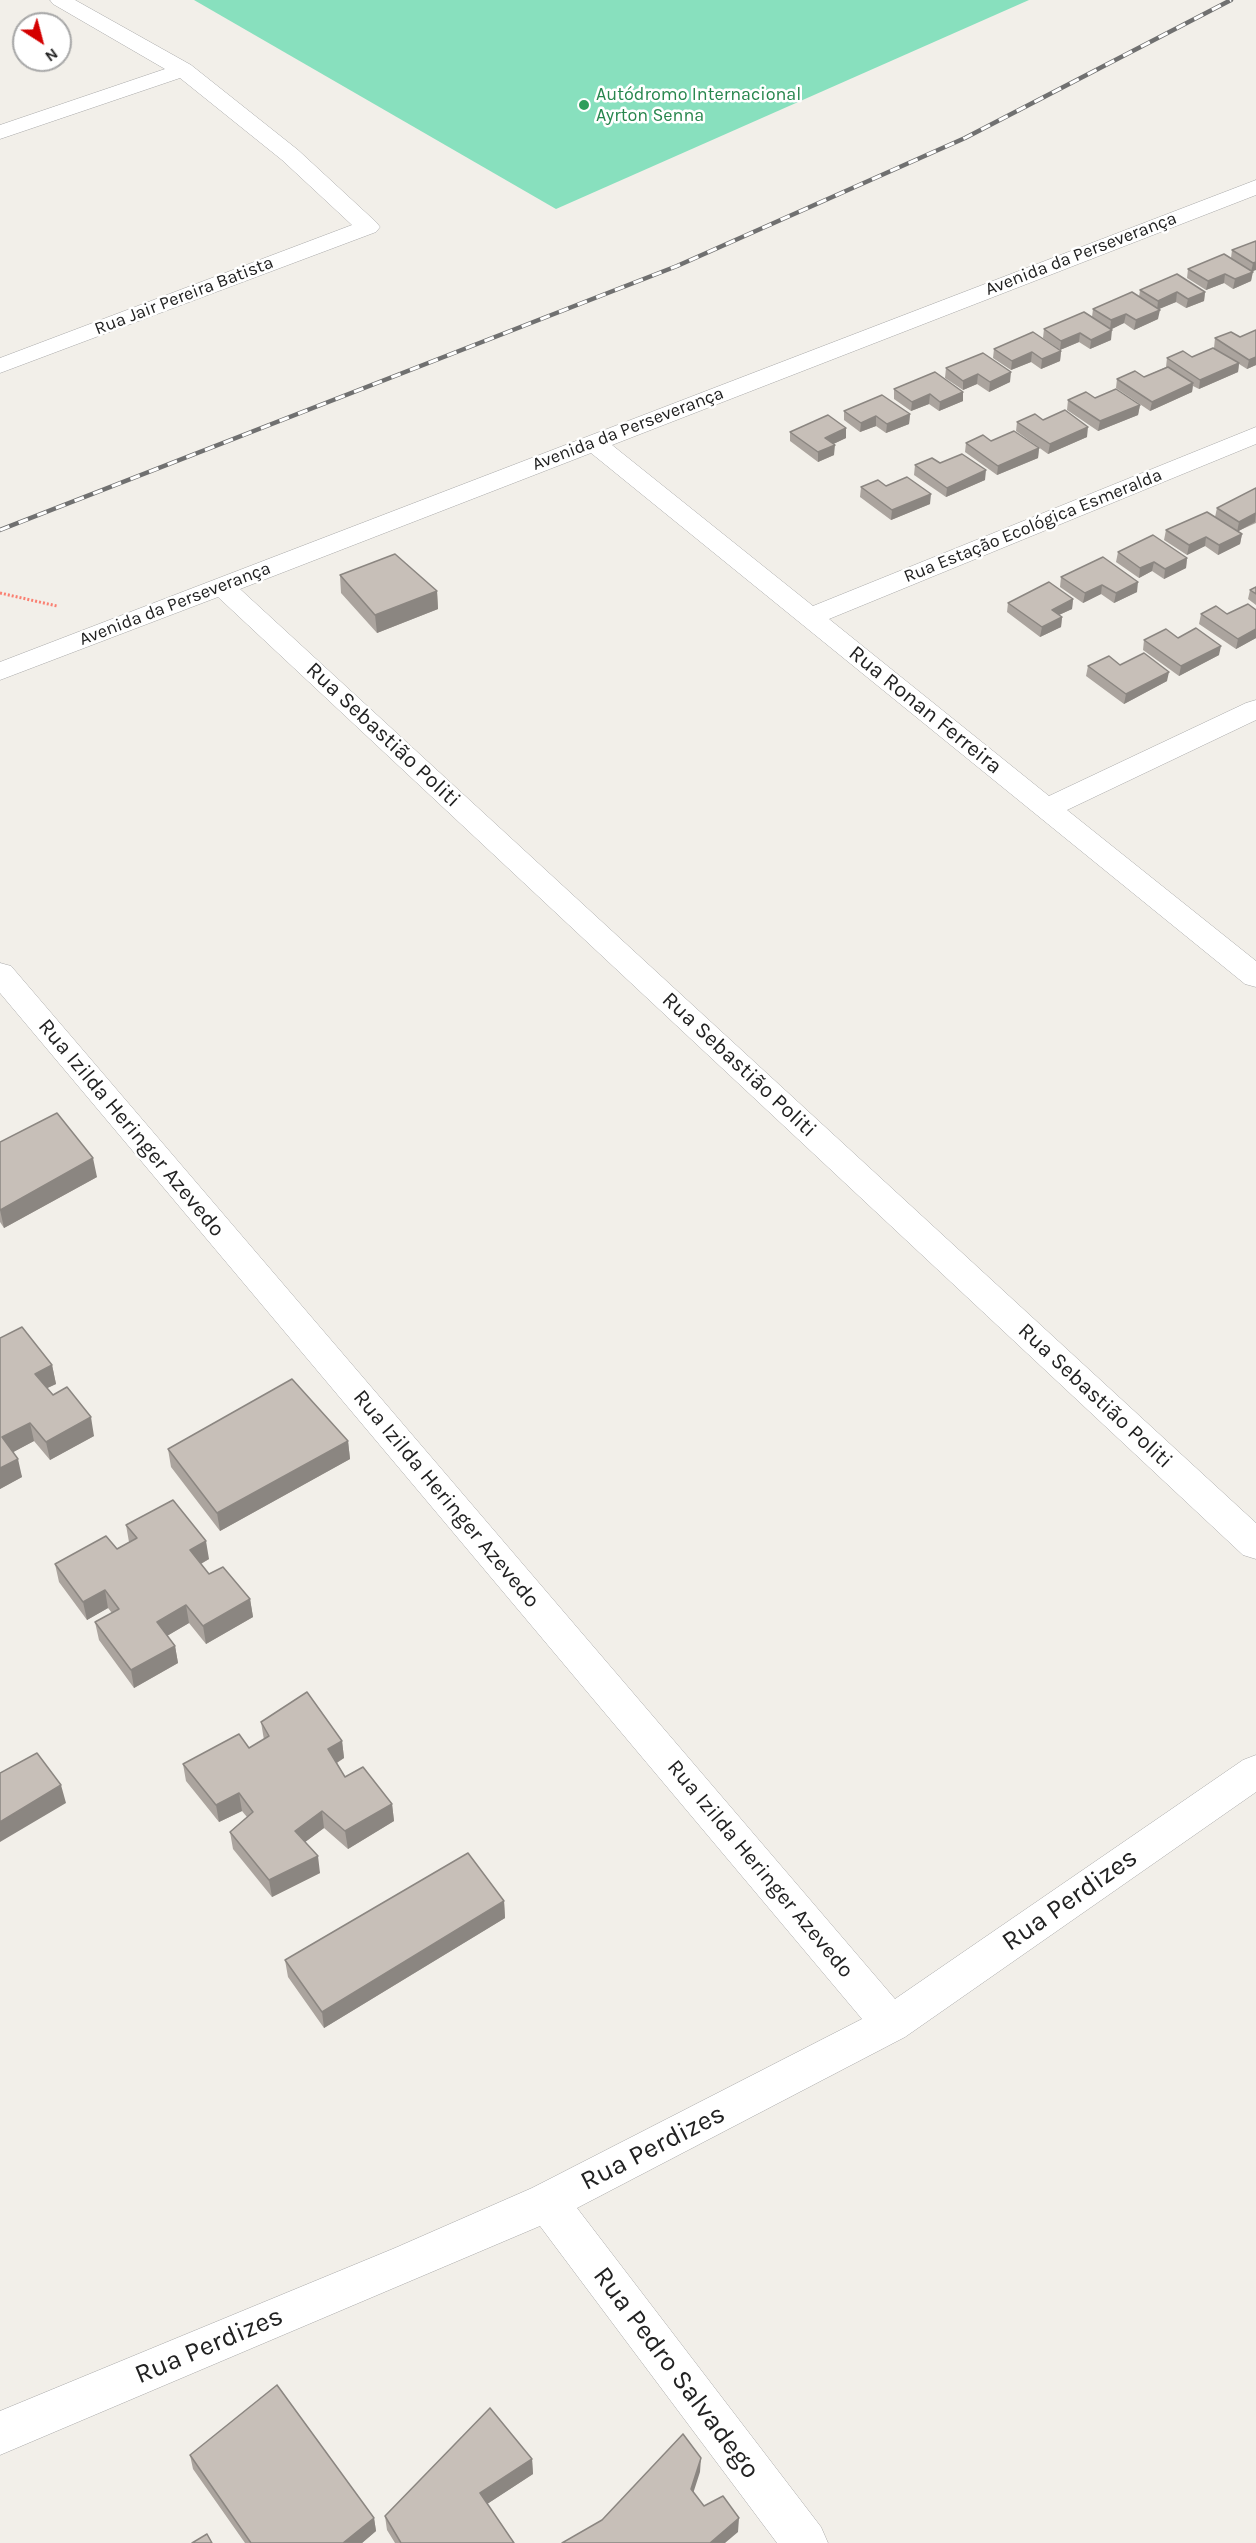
<!DOCTYPE html>
<html>
<head>
<meta charset="utf-8">
<style>
	body { margin:0 }
	#map { position:relative; width:1256px; height:2543px; overflow:hidden; background:#f2efe9; font-family:Karla,sans-serif }
	canvas { display:block }
	.north { position:absolute; left:12px; top:12px; width:60px; height:60px; box-sizing:border-box; background:#fff; border:2px solid #a7a7a7; border-radius:50%; rotate:144deg; font-size:16px; font-weight:700; line-height:24px; text-align:center; color:#222 }
	.north::after { content:''; display:block; margin:auto; width:21px; height:27px; background:#d40000; clip-path:polygon(50% 0,100% 100%,50% 72%,0 100%) }
</style>
</head>
<body>
<div id="map">
<canvas width="1256" height="2543"></canvas>
<div class="north">N</div>
</div>
<script>
const context = document.querySelector('canvas').getContext('2d');
context.lineJoin = 'round';
function fillPath(path, color) {
  context.fillStyle = color;
  context.fill(path, 'evenodd');
}
function toPath(rows) {
  const path = new Path2D();
  for (const r of rows) {
    path.moveTo(r[0], r[1]);
    for (let i = 2; i < r.length; i += 2) path.lineTo(r[i], r[i + 1]);
  }
  return path;
}
function strokePath(path, color, width, dash) {
  context.strokeStyle = color;
  context.lineWidth = width;
  context.lineCap = dash ? 'butt' : 'round';
  context.setLineDash(dash || []);
  context.stroke(path);
}
function drawText(font, color, halo, rows, align = 'center') {
  context.font = font + ' Karla,sans-serif';
  context.lineWidth = 5;
  context.setLineDash([]);
  context.textBaseline = 'middle';
  context.strokeStyle = halo;
  context.fillStyle = color;
  for (const [text, x, y, turn = 0] of rows) {
    context.save();
    context.translate(x, y);
    context.rotate((+turn || 0) * Math.PI / 180);
    context.textAlign = isNaN(turn) ? turn : align;
    if (halo) context.strokeText(text, 0, 0);
    context.fillText(text, 0, 0);
    context.restore();
  }
}
const pitch = toPath([
	[194,0,1029,0,556,209]
]);
const path = toPath([
	[0,593,57,606]
]);
const minor = toPath([
	[50,0,75,0,191,65,298,150,376,222,380,227,376,232,0,373,0,358,352,225,282,160,180,78,0,139,0,125,165,69,53,4,50,0],
	[1256,180,1256,195,612,445,813,606,1256,427,1256,444,829,619,1049,796,1246,703,1256,700,1256,720,1067,810,1256,961,1256,987,1245,984,591,453,240,589,1256,1523,1256,1559,1243,1555,218,597,0,680,0,662,1256,180],
	[0,963,11,966,895,1999,1243,1760,1256,1755,1256,1792,905,2037,577,2208,821,2527,828,2543,777,2543,540,2226,0,2455,0,2411,395,2248,532,2188,862,2019,0,993,0,963]
]);
const rail = toPath([
	[0,530,677,266,965,138,1231,0]
]);
const wall = toPath([
	[1256,241,1251,281,1233,289,1224,283,1206,290,1187,278,1188,269,1231,258,1232,250],
	[1140,290,1205,292,1204,301,1186,308,1176,302,1158,309,1158,319,1134,330,1124,323,1111,329,1111,340,1090,349,1079,342,1060,350,1043,338,1044,329,1092,317,1093,309,1139,297],
	[1256,330,1256,365,1247,369,1239,364,1238,372,1199,389,1193,386,1192,392,1150,411,1116,388,1117,379,1144,377,1166,367,1167,358,1192,357,1214,348,1215,338,1240,337],
	[994,349,1061,351,1060,361,1041,369,1031,362,1011,370,993,358],
	[983,353,1010,382,989,392,977,384,963,390,945,378,946,368],
	[935,372,963,401,939,411,929,404,911,411,894,399,894,389],
	[1068,400,1140,405,1138,415,1098,431,1067,410],
	[844,411,910,414,909,424,886,433,876,426,860,432,844,420],
	[1043,420,1087,437,1048,454,1016,431,1017,422],
	[846,428,846,438,833,444,834,455,818,462,790,441,790,432],
	[991,441,1039,448,1038,458,997,475,965,452,966,443],
	[940,463,985,480,946,497,914,475,915,465],
	[886,486,930,504,891,520,860,497,861,487],
	[1256,488,1256,523,1238,531,1242,534,1240,544,1218,555,1205,546,1187,555,1164,540,1166,530,1215,517,1217,508],
	[1118,552,1187,558,1186,568,1164,579,1152,571,1139,578,1116,562],
	[1103,557,1137,592,1114,603,1101,594,1083,603,1060,587,1061,577],
	[340,575,437,591,438,609,377,633,341,593],
	[1256,587,1256,605,1248,599,1250,590],
	[1073,599,1072,609,1059,615,1062,617,1061,627,1040,637,1007,612,1008,603],
	[1256,610,1256,638,1236,649,1199,624,1201,614,1227,614],
	[1178,638,1219,655,1179,676,1143,650,1144,640],
	[1120,665,1167,681,1124,704,1086,676,1088,666],
	[0,1142,97,1177,4,1228,0,1222],
	[0,1338,52,1365,56,1384,47,1388,94,1436,50,1460,34,1441,13,1452,22,1477,0,1489],
	[348,1441,350,1459,220,1531,171,1467,168,1449],
	[126,1525,209,1559,201,1564,209,1574,250,1599,253,1617,206,1644,189,1623,167,1636,175,1646,178,1663,134,1688,99,1640,95,1622,112,1613,108,1608,87,1620,59,1582,55,1564,117,1549,129,1542],
	[261,1722,342,1741,344,1758,337,1763,345,1777,392,1804,394,1821,348,1849,324,1828,305,1842,320,1873,272,1897,233,1849,230,1832,247,1817,242,1811,219,1822,186,1781,183,1764,249,1748,264,1740],
	[504,1901,505,1918,324,2028,288,1977,285,1960],
	[190,2455,374,2518,376,2531,362,2543,245,2543,193,2469],
	[532,2459,533,2474,487,2504,514,2543,395,2543,387,2530,385,2516]
]);
const shadedWall = toPath([
	[1256,262,1256,270,1251,272,1253,263],
	[1253,272,1251,281,1233,289,1235,279],
	[1225,274,1224,283,1206,290,1208,281],
	[1177,292,1176,302,1157,310,1158,301],
	[1205,292,1204,301,1186,308,1188,299],
	[1160,310,1158,319,1134,330,1136,320],
	[1126,314,1124,323,1110,330,1111,320],
	[1112,330,1111,340,1090,349,1091,340],
	[1080,333,1079,342,1060,350,1061,341],
	[1061,351,1060,361,1041,369,1042,359],
	[1032,352,1031,362,1011,370,1012,361],
	[1256,357,1256,365,1247,369,1249,360],
	[1239,363,1238,372,1199,389,1200,380],
	[1011,372,1010,382,989,392,990,382],
	[978,374,977,384,963,390,963,381],
	[1193,383,1192,392,1150,411,1152,402],
	[963,392,963,401,939,411,940,402],
	[930,394,929,404,911,411,912,402],
	[1140,405,1138,415,1098,431,1100,421],
	[910,414,909,424,886,433,887,424],
	[876,416,876,426,860,432,861,423],
	[1088,427,1087,437,1048,454,1050,444],
	[846,428,846,438,825,448,825,438],
	[835,445,834,455,818,462,818,452],
	[1039,448,1038,458,997,475,998,466],
	[986,470,985,480,946,497,947,488],
	[931,494,930,504,891,520,892,510],
	[1256,513,1255,522,1237,532,1239,522],
	[1242,534,1240,544,1218,555,1219,545],
	[1206,537,1205,546,1187,555,1189,545],
	[1187,558,1186,568,1164,579,1165,569],
	[1154,562,1152,571,1139,578,1140,568],
	[1138,582,1137,592,1114,603,1116,593],
	[1102,585,1101,594,1083,603,1085,593],
	[437,591,438,609,377,633,375,615],
	[1073,599,1072,609,1050,619,1052,610],
	[1062,617,1061,627,1040,637,1042,627],
	[1256,629,1256,638,1236,649,1238,639],
	[1221,646,1219,655,1179,676,1181,666],
	[1169,672,1167,681,1124,704,1126,694],
	[93,1158,97,1177,4,1228,0,1210],
	[52,1365,56,1384,39,1392,35,1374],
	[91,1417,94,1436,50,1460,46,1442],
	[30,1423,34,1441,6,1456,2,1437],
	[348,1441,350,1459,220,1531,217,1513],
	[18,1459,22,1477,0,1489,0,1468],
	[206,1541,209,1559,193,1568,190,1550],
	[105,1590,108,1608,87,1620,83,1602],
	[250,1599,253,1617,206,1644,203,1626],
	[186,1605,189,1623,160,1640,157,1622],
	[175,1646,178,1663,134,1688,131,1670],
	[342,1741,344,1758,331,1766,328,1749],
	[61,1785,66,1803,0,1842,0,1822],
	[239,1793,242,1811,219,1822,216,1805],
	[392,1804,394,1821,348,1849,345,1831],
	[322,1811,324,1828,297,1848,295,1831],
	[318,1856,320,1873,272,1897,269,1880],
	[504,1901,505,1918,324,2028,322,2012],
	[701,2458,700,2472,690,2503,691,2489],
	[532,2459,533,2474,481,2508,480,2493],
	[374,2518,376,2531,362,2543,343,2543],
	[739,2518,738,2532,725,2543,710,2543]
]);
const building = toPath([
	[1256,241,1256,262,1253,263,1232,250,1256,241],
	[1224,254,1253,272,1235,279,1225,274,1208,281,1188,269,1224,254],
	[1177,274,1205,292,1188,299,1177,292,1158,301,1140,290,1177,274],
	[1132,292,1160,310,1136,320,1126,314,1111,320,1093,309,1132,292],
	[1084,312,1112,330,1091,340,1080,333,1061,341,1044,329,1084,312],
	[1256,330,1256,357,1249,360,1215,338,1231,332,1240,337,1256,330],
	[1033,332,1061,351,1042,359,1032,352,1012,361,994,349,1033,332],
	[1213,348,1239,363,1200,380,1167,358,1183,351,1192,357,1213,348],
	[983,353,1011,372,990,382,978,374,963,381,946,368,983,353],
	[1168,367,1193,383,1152,402,1117,379,1135,371,1144,377,1168,367],
	[935,372,963,392,940,402,930,394,912,402,894,389,935,372],
	[1116,389,1140,405,1100,421,1068,400,1086,392,1095,398,1116,389],
	[882,395,910,414,887,424,876,416,861,423,844,411,882,395],
	[1065,410,1088,427,1050,444,1017,422,1035,414,1043,420,1065,410],
	[828,415,846,428,825,438,835,445,818,452,790,432,828,415],
	[1014,431,1039,448,998,466,966,443,983,435,991,441,1014,431],
	[962,454,986,470,947,488,915,465,932,458,940,463,962,454],
	[907,477,931,494,892,510,861,487,878,480,886,486,907,477],
	[1256,488,1256,513,1239,522,1217,508,1256,488],
	[1207,512,1242,534,1219,545,1206,537,1189,545,1166,530,1207,512],
	[1153,535,1187,558,1165,569,1154,562,1140,568,1118,552,1153,535],
	[395,554,437,591,375,615,340,575,395,554],
	[1103,557,1138,582,1116,593,1102,585,1085,593,1061,577,1103,557],
	[1049,582,1073,599,1052,610,1062,617,1042,627,1008,603,1049,582],
	[1256,587,1256,594,1250,590,1256,587],
	[1248,604,1256,610,1256,629,1238,639,1201,614,1216,606,1227,614,1248,604],
	[1196,628,1221,646,1181,666,1144,640,1166,629,1178,638,1196,628],
	[1144,653,1169,672,1126,694,1088,666,1109,656,1120,665,1144,653],
	[57,1113,93,1158,0,1210,0,1142,57,1113],
	[22,1327,52,1365,35,1374,53,1395,67,1387,91,1417,46,1442,30,1423,2,1437,18,1459,0,1468,0,1338,22,1327],
	[292,1379,348,1441,217,1513,168,1449,292,1379],
	[173,1500,206,1541,190,1550,209,1574,223,1567,250,1599,203,1626,186,1605,157,1622,175,1646,131,1670,95,1622,119,1609,105,1590,83,1602,55,1564,106,1536,117,1549,137,1538,126,1525,173,1500],
	[307,1692,342,1741,328,1749,345,1777,363,1767,392,1804,345,1831,322,1811,295,1831,318,1856,269,1880,230,1832,253,1812,239,1793,216,1805,183,1764,239,1734,249,1748,269,1736,261,1722,307,1692],
	[37,1753,61,1785,0,1822,0,1773,37,1753],
	[468,1853,504,1901,322,2012,285,1960,468,1853],
	[277,2385,374,2518,343,2543,251,2543,190,2455,277,2385],
	[490,2408,532,2459,480,2493,514,2543,401,2543,385,2516,490,2408],
	[683,2434,701,2458,691,2489,704,2506,723,2496,739,2518,710,2543,562,2543,602,2520,683,2434],
	[207,2534,212,2543,192,2543,207,2534]
]);
const markers = [
	[584,105,6,"#2e9e5b"]
];
const farLeisurenames = [
	["Autódromo Internacional",596,95],
	["Ayrton Senna",596,116]
];
const farStreetnames = [
	["Avenida da Perseverança",1081,254,-21],
	["Rua Jair Pereira Batista",184,296,-21],
	["Avenida da Perseverança",628,429,-21],
	["Rua Estação Ecológica Esmeralda",1033,526,-22],
	["Avenida da Perseverança",175,604,-21]
];
const streetNames = [
	["Rua Ronan Ferreira",925,710,39],
	["Rua Sebastião Politi",383,735,43],
	["Rua Sebastião Politi",739,1065,43],
	["Rua Izilda Heringer Azevedo",131,1128,50],
	["Rua Sebastião Politi",1095,1396,43],
	["Rua Izilda Heringer Azevedo",446,1499,50],
	["Rua Izilda Heringer Azevedo",760,1869,50]
];
const nearStreetnames = [
	["Rua Perdizes",1070,1900,-35],
	["Rua Perdizes",653,2148,-27],
	["Rua Perdizes",209,2346,-23],
	["Rua Pedro Salvadego",676,2373,53]
];
fillPath(pitch, '#88e0be');
strokePath(minor, '#a9a9a9', 1);
strokePath(path, '#fa8072', 3, [2, 2]);
fillPath(minor, '#fff');
strokePath(rail, '#707070', 4.5);
strokePath(rail, '#fff', 3, [10]);
fillPath(wall, '#aba49e');
fillPath(shadedWall, '#8b8681');
fillPath(building, '#c7bfb8');
strokePath(building, '#8b8681', 1.5);
for (const [x, y, r, color] of markers) {
  const dot = new Path2D();
  dot.arc(x, y, r, 0, 2 * Math.PI);
  context.fillStyle = color;
  context.fill(dot);
  strokePath(dot, '#fff', 2);
}
drawText('18px', '#27864d', '#fff', farLeisurenames, 'left');
drawText('18px', '#222', '#fff', farStreetnames);
drawText('22px', '#222', '#fff', streetNames);
drawText('27px', '#222', '#fff', nearStreetnames);
</script>
</body>
</html>
